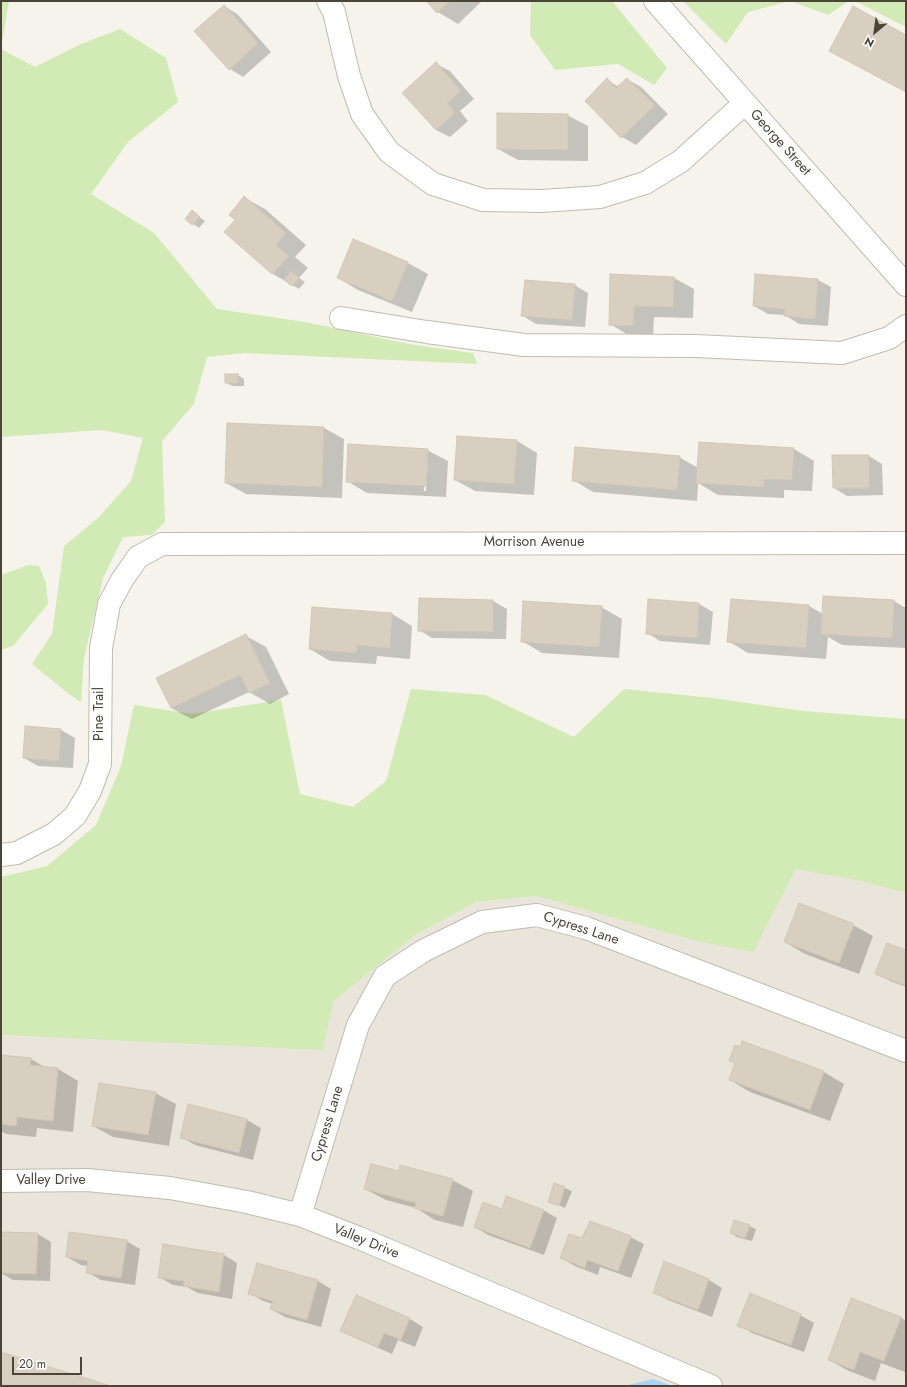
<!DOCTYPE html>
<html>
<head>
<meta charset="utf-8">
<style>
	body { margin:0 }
	#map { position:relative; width:907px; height:1387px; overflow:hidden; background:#f6f3ec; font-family:Jost,sans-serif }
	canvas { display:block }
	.frame { position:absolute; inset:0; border:2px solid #4b4439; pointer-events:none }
	.north { position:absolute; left:855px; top:12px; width:40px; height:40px; -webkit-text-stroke:3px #fff; paint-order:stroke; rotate:209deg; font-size:11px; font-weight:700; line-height:16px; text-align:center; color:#4b4439 }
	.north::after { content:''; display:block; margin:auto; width:14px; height:18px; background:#4b4439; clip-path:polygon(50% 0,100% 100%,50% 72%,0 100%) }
	.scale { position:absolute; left:12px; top:1357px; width:70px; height:18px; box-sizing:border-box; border:2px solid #4b4439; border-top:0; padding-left:5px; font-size:12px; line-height:14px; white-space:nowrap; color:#4b4439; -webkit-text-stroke:3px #fff; paint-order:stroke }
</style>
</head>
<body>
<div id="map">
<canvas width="907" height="1387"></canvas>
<div class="frame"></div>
<div class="north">N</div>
<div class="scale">20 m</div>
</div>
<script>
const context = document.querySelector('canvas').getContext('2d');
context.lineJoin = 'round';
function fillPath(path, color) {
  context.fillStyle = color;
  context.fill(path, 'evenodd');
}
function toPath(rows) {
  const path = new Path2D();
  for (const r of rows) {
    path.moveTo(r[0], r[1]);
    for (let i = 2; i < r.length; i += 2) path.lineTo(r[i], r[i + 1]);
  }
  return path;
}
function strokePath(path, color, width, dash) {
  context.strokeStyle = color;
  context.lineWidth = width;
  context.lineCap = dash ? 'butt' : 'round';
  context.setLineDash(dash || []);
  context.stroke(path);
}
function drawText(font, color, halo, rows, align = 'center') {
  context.font = font + ' Jost,sans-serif';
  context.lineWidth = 4;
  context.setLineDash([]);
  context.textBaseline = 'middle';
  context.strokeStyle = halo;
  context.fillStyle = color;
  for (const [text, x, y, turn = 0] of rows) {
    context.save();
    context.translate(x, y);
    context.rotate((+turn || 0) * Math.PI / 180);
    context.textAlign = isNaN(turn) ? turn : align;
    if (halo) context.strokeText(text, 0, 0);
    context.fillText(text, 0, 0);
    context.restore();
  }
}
const residential = toPath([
	[796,868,860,881,906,893,906,1386,1,1386,1,1035,107,1039,333,1002,414,936,476,902,536,896,696,941]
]);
const green = toPath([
	[1,1,9,1,1,48],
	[531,1,612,1,667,68,654,85,618,64,555,70,530,35],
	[683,1,849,1,828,15,790,1,748,12,726,44],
	[855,1,906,1,906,27],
	[120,29,166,58,178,102,128,142,91,194,154,233,217,309,305,322,414,345,473,353,477,364,244,353,207,357,194,404,162,441,165,522,152,535,123,537,103,578,84,658,81,702,70,695,32,664,52,634,64,546,98,518,131,481,143,438,102,430,1,437,1,49,35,67,81,44],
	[28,565,39,566,46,583,48,604,13,646,1,650,1,575],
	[411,689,485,695,574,737,624,689,713,698,803,711,906,719,906,893,860,881,796,869,753,952,696,941,536,896,476,902,414,936,333,1002,323,1050,1,1035,1,877,47,866,96,825,121,766,134,705,192,714,281,700,300,794,353,807,386,781]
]);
const water = toPath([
	[653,1379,673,1386,624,1386]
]);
const shadow = toPath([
	[427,1,482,1,458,24,438,12],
	[224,6,237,14,271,52,243,77,230,69],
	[436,64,450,71,474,99,460,111,468,121,450,137,436,130],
	[627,79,641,87,668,114,636,145,622,137,586,101,607,80,619,87],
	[567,115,588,126,588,161,518,160,498,149],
	[245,198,265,209,306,245,295,257,308,268,299,278,305,282,299,289,273,274,226,232,237,220],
	[192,212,205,221,199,228,186,219],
	[408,263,428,274,412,312,358,290,338,278],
	[611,275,674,278,694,289,693,318,654,317,653,337,630,336,610,324],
	[818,280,831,287,828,326,799,324,785,315,768,314,754,306],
	[574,285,588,293,585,327,536,324,523,316],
	[238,375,244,379,244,386,233,386,226,383],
	[228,424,324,428,344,439,342,498,246,494,226,483],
	[517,441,537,453,534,495,475,491,455,480],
	[794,449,814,461,812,491,784,490,784,498,718,495,698,483,697,501,593,492,573,480,679,457,698,468],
	[427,450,448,461,446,497,367,493,347,481],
	[426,458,428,458,426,491,424,491],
	[869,456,882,464,883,495,847,496,834,488],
	[824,597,894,601,906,608,906,648,842,645,828,637,826,659,748,653,728,641,731,600,809,606,823,614],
	[420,599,493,601,507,609,506,639,432,638,419,630],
	[649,600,699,604,713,612,710,645,660,641,647,633],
	[601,607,622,619,619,658,542,653,522,641],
	[392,614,412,626,410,659,377,656,376,664,330,661,310,649],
	[246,636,266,647,289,694,270,704,249,692,192,719,171,708],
	[26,727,61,730,75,738,73,768,38,766,24,758],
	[853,925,873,936,859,974,805,954,785,942],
	[906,951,906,987,890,981,876,973],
	[1,1056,31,1059,46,1068,58,1069,78,1081,73,1132,37,1128,36,1137,6,1134,1,1131],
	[730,1060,824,1072,844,1084,830,1121,750,1092,730,1080,736,1064],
	[155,1093,176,1104,169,1146,113,1137,93,1126],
	[189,1106,247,1120,261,1128,253,1160,195,1145,181,1137],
	[399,1172,452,1180,473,1191,463,1227,435,1220,416,1208,386,1200,365,1189],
	[555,1184,572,1191,565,1208,549,1201],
	[503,1210,543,1210,557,1218,544,1255,488,1235,475,1227],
	[749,1226,756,1229,752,1241,737,1237,731,1233],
	[1,1233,38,1234,51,1242,50,1281,13,1280,1,1273],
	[630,1237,644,1244,631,1278,600,1267,598,1275,575,1266,561,1258,582,1240],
	[126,1241,140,1249,135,1285,101,1280,87,1272,88,1266,81,1265,67,1257],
	[224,1255,237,1263,232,1299,198,1293,187,1287,173,1285,159,1277],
	[664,1263,709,1280,722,1288,712,1317,668,1300,654,1292],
	[258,1264,318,1281,331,1289,321,1327,285,1317,271,1309,273,1304,263,1301,250,1293],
	[356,1296,410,1319,423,1327,415,1347,398,1340,392,1354,355,1338,342,1330],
	[800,1315,814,1323,804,1352,752,1333,739,1325],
	[900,1317,906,1321,906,1369,905,1372,881,1363,875,1381,849,1371,829,1360]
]);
const building = toPath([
	[426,1,450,1,437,13,426,1],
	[224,5,258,43,229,70,194,31,224,5],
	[853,6,906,35,906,92,829,51,853,6],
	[436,62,461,91,447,103,455,113,436,130,402,93,436,62],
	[607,78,616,88,627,78,655,105,621,138,585,101,607,78],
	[497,113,568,114,568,150,497,149,497,113],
	[244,196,286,233,276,245,289,256,272,274,224,232,235,220,229,215,244,196],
	[192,210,200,217,192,225,185,219,192,210],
	[353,239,408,262,392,301,337,278,353,239],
	[291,271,299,278,292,286,284,280,291,271],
	[610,274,674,277,673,307,634,306,633,326,609,325,610,274],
	[755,274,818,279,815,319,784,316,785,309,753,306,755,274],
	[525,280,575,284,572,320,521,316,525,280],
	[225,374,238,374,238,383,225,383,225,374],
	[227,423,324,427,322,487,225,483,227,423],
	[457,436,517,440,514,484,454,480,457,436],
	[699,442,794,448,792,480,764,479,764,487,696,483,699,442],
	[348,444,428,449,426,486,346,482,348,444],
	[575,447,680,456,677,490,572,481,575,447],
	[832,455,869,455,869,488,833,488,832,455],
	[823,596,894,600,892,638,821,634,823,596],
	[419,598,493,600,493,632,418,631,419,598],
	[648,599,699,603,697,638,646,634,648,599],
	[731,599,809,605,806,648,727,642,731,599],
	[523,601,602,606,599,647,521,642,523,601],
	[312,607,392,613,390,648,357,645,356,653,309,649,312,607],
	[246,634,270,683,249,693,240,675,171,708,156,678,246,634],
	[25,726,61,729,59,761,23,758,25,726],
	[799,903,854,924,839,963,784,942,799,903],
	[887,943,906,950,906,986,875,974,887,943],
	[742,1041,824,1071,810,1110,729,1080,735,1063,729,1061,735,1045,740,1047,742,1041],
	[1,1055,31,1058,30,1065,58,1068,53,1121,17,1117,16,1126,1,1124,1,1055],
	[99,1083,156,1092,148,1135,92,1126,99,1083],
	[188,1104,247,1119,239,1153,180,1138,188,1104],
	[371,1164,399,1171,400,1165,453,1179,443,1216,414,1208,416,1203,364,1189,371,1164],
	[554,1183,565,1187,559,1206,548,1202,554,1183],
	[506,1196,544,1210,530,1248,474,1227,483,1202,502,1209,506,1196],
	[734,1220,750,1225,745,1238,730,1233,734,1220],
	[590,1221,631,1236,618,1271,587,1260,585,1268,560,1258,569,1234,582,1238,590,1221],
	[1,1232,38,1233,36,1274,1,1273,1,1232],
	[69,1232,127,1240,121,1278,86,1273,88,1261,66,1257,69,1232],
	[163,1244,224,1254,219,1292,183,1286,184,1281,158,1278,163,1244],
	[664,1261,709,1279,698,1310,653,1293,664,1261],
	[257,1263,318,1280,307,1320,270,1309,273,1301,248,1294,257,1263],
	[750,1293,801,1314,791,1345,737,1326,750,1293],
	[356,1295,410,1318,401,1340,384,1333,378,1347,340,1331,356,1295],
	[851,1298,901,1317,884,1361,860,1352,854,1370,828,1360,851,1298],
	[1,1352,111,1386,1,1386,1,1352]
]);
const street = toPath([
	[328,1,334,12,349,76,362,114,389,152,433,184,483,200,542,201,600,197,645,183,681,161,745,103],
	[655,1,906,285],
	[341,318,427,332,524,345,696,346,842,353,889,338,906,326],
	[1,855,17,853,54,834,75,816,90,791,100,764,101,648,109,604,122,580,138,557,162,544,906,543],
	[1,1181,87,1180,170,1188,247,1202,300,1215,359,1238,711,1386],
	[300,1215,358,1025,385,976,423,951,482,922,537,915,586,928,906,1051]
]);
const streetNames = [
	["George Street",780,143,48],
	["Morrison Avenue",534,543],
	["Pine Trail",100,714,-90],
	["Cypress Lane",581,929,18],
	["Cypress Lane",328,1124,-73],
	["Valley Drive",51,1181],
	["Valley Drive",366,1242,22]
];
fillPath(residential, '#eae5da');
fillPath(green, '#d2eab5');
fillPath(water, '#a9d4f2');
fillPath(shadow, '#0003');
fillPath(building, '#d8cfc1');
strokePath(building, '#d3c7b4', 1);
strokePath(street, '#c2bbae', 24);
strokePath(street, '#fff', 22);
drawText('14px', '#4b4439', '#fff', streetNames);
</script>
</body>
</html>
